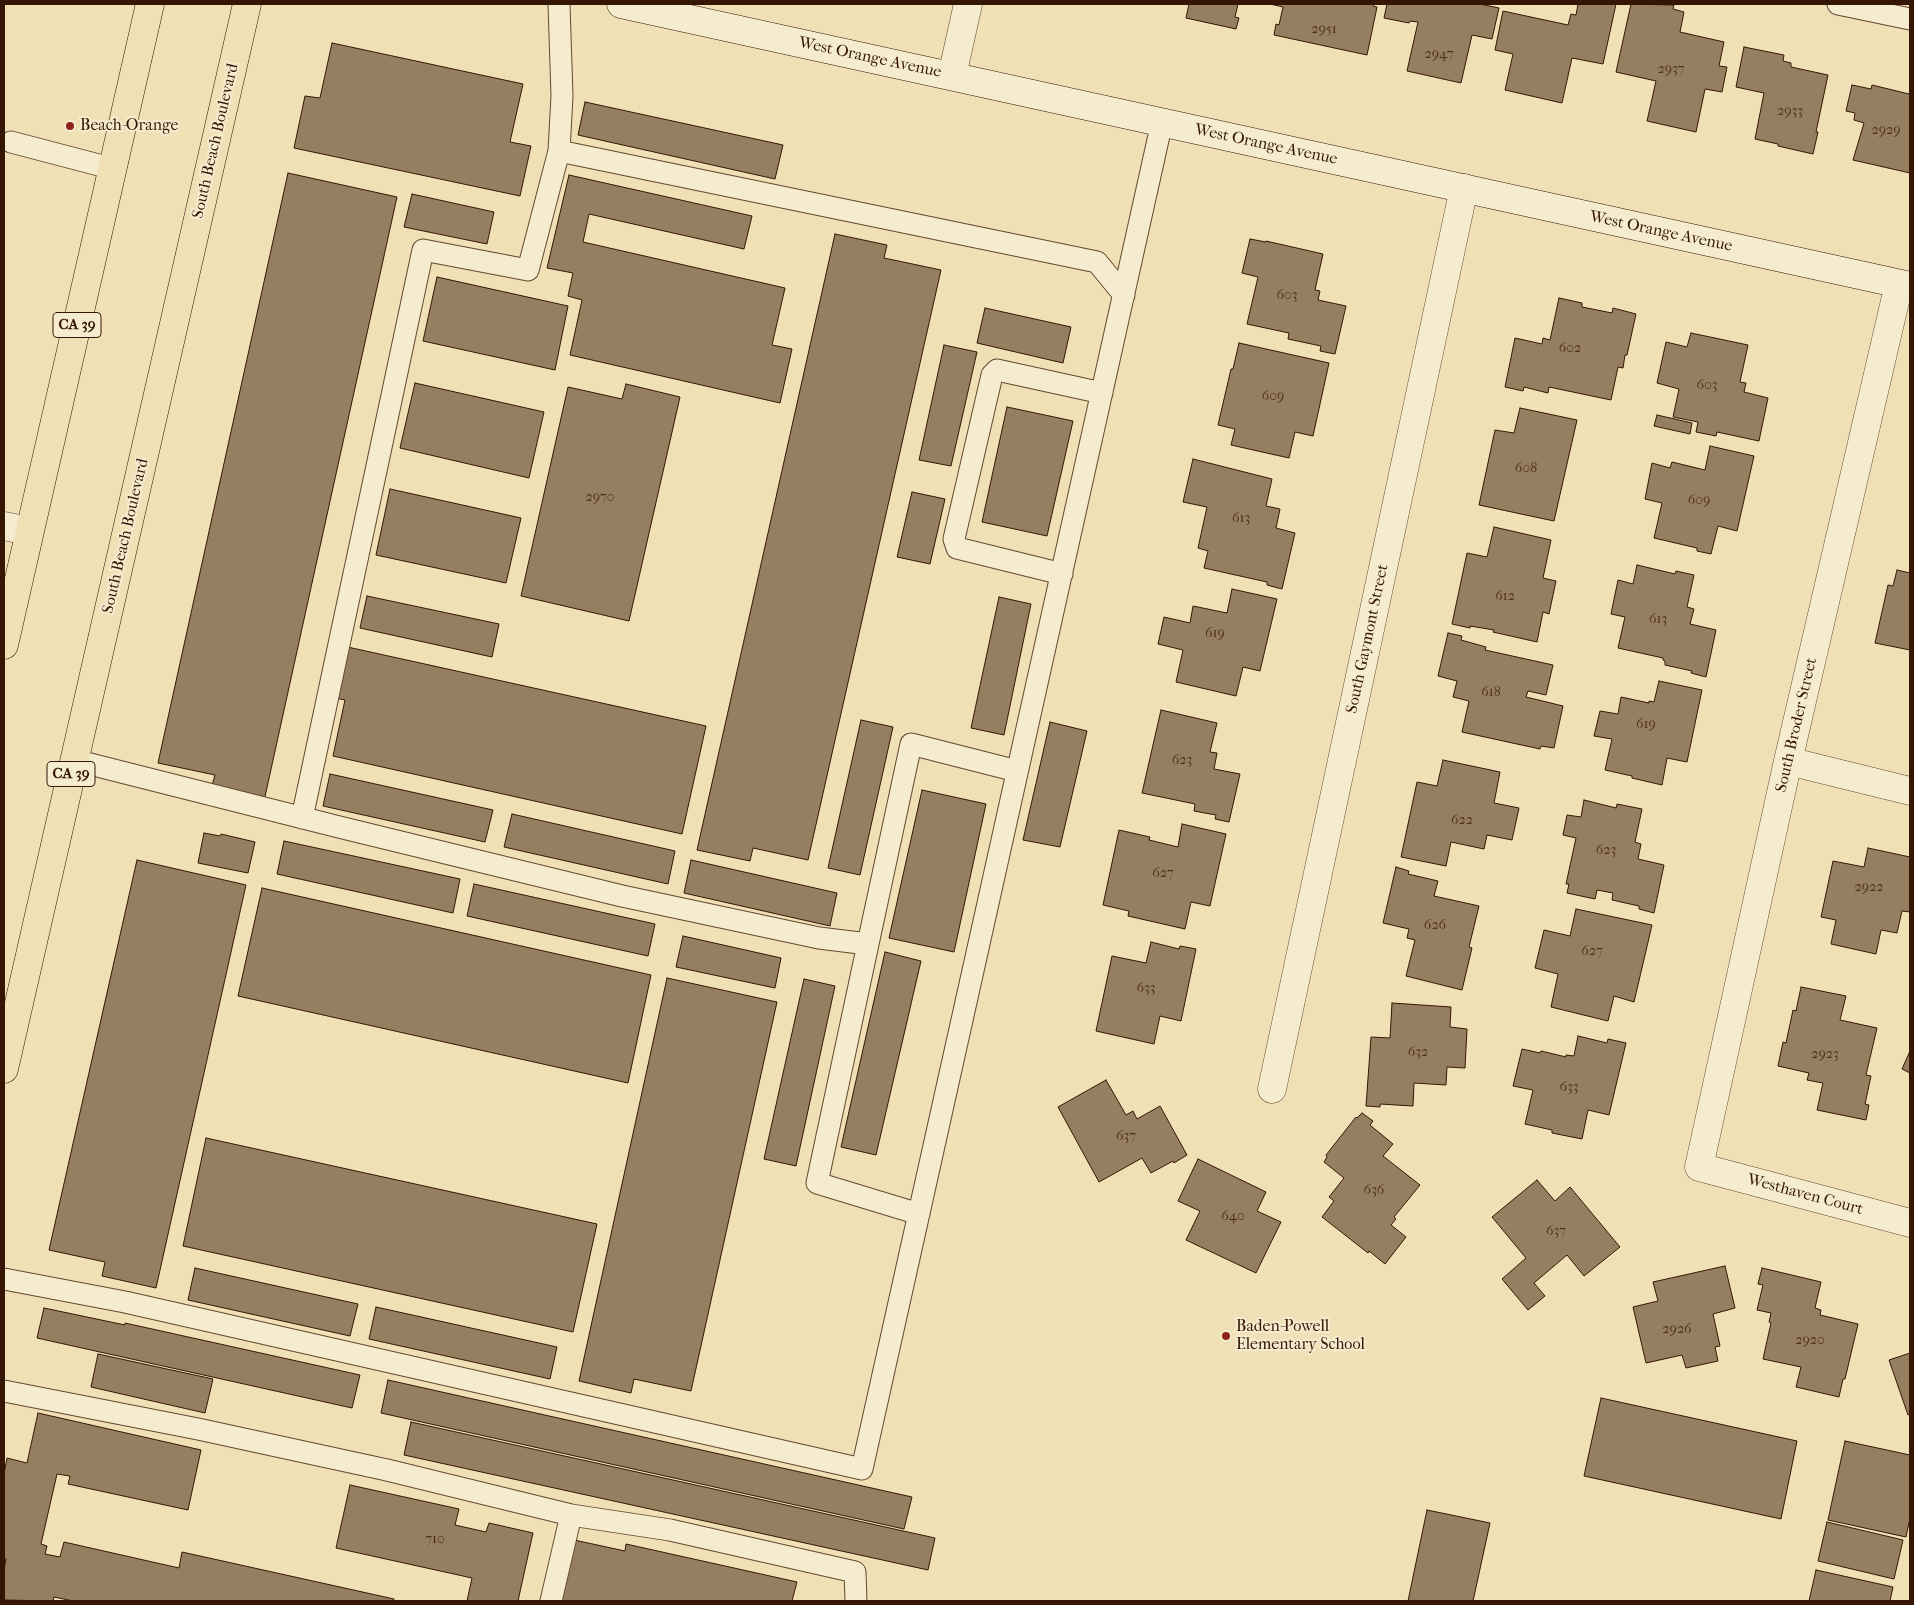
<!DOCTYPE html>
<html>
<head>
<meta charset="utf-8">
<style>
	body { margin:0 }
	#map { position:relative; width:1914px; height:1605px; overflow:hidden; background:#efe0b5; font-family:"IM FELL French Canon",serif }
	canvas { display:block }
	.frame { position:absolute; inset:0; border:5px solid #351604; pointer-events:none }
</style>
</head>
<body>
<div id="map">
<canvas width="1914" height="1605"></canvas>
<div class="frame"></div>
</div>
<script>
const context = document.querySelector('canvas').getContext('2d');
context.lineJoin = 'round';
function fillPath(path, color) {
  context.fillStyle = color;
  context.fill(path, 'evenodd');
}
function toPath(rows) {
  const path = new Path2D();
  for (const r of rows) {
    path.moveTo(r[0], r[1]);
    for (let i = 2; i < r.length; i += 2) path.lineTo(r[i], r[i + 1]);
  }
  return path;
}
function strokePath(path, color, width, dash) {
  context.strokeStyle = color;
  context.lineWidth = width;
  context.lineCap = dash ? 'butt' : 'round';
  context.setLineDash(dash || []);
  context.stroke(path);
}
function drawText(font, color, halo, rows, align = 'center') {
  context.font = font + ' "IM FELL French Canon",serif';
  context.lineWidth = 4;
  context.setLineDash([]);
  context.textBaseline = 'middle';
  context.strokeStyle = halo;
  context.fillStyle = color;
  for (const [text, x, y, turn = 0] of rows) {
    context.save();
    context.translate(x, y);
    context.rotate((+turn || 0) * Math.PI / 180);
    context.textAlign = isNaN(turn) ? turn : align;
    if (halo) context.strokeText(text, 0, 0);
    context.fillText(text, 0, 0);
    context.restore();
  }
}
const building = toPath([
	[1189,4,1238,4,1235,17,1239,18,1236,29,1186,18,1189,4],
	[1270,4,1374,4,1373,6,1377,7,1367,55,1274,35,1276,24,1279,25,1283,7,1270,4],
	[1387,4,1480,4,1499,8,1492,39,1472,35,1461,83,1407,71,1418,22,1410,21,1409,23,1384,18,1387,4],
	[1578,4,1616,4,1603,64,1572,58,1562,103,1505,90,1513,54,1495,50,1503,11,1568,25,1571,14,1576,15,1578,4],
	[1631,4,1674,5,1673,9,1684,12,1680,32,1724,42,1719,66,1727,67,1722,92,1705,89,1696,132,1647,121,1656,81,1616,72,1631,4],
	[332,43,523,84,510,142,531,146,520,196,294,148,305,96,320,98,332,43],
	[1744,47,1784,55,1783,61,1791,63,1791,67,1828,75,1816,132,1818,132,1813,154,1778,146,1778,144,1755,139,1764,93,1736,87,1744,47],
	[1852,85,1871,89,1872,85,1909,94,1910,92,1910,173,1853,160,1864,123,1854,120,1855,113,1846,111,1852,85],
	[585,102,783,145,775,179,578,135,585,102],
	[288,173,397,197,264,801,211,789,215,775,158,763,288,173],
	[569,175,752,216,744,249,589,214,583,242,785,288,772,345,792,349,780,403,570,355,582,300,568,296,573,273,547,268,569,175],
	[412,194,494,212,487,244,404,227,412,194],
	[835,234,887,245,884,258,941,270,808,860,753,848,750,861,697,850,835,234],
	[1250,239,1266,242,1266,241,1323,254,1315,290,1320,291,1318,300,1346,306,1335,354,1320,351,1321,346,1288,339,1289,333,1247,324,1258,277,1242,273,1250,239],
	[437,277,568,306,555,370,423,341,437,277],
	[1559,298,1582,303,1582,307,1612,313,1613,308,1636,314,1627,355,1625,355,1623,368,1618,367,1611,400,1549,387,1548,393,1524,387,1523,391,1505,387,1515,338,1542,344,1543,338,1550,340,1559,298],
	[985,308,1071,327,1063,363,977,343,985,308],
	[1691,333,1748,345,1740,382,1746,383,1744,392,1768,398,1759,441,1717,432,1716,436,1696,432,1698,422,1673,417,1679,389,1657,383,1666,342,1687,347,1691,333],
	[1239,343,1329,363,1313,436,1295,432,1289,458,1231,445,1235,429,1218,425,1231,369,1233,369,1239,343],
	[944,345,977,352,951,466,919,460,944,345],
	[415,383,544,412,529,478,400,448,415,383],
	[626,384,680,397,629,621,521,596,568,387,622,399,626,384],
	[1007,407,1073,421,1047,536,982,522,1007,407],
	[1520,408,1577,420,1554,521,1479,505,1495,430,1514,433,1520,408],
	[1657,415,1692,423,1690,434,1654,426,1657,415],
	[1710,446,1754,456,1737,531,1718,526,1711,554,1697,551,1697,548,1654,538,1662,503,1645,499,1652,463,1670,468,1672,462,1705,470,1710,446],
	[1193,459,1272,479,1266,506,1280,509,1276,528,1295,533,1282,589,1267,585,1267,582,1204,568,1208,551,1198,548,1207,507,1183,502,1193,459],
	[390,489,521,518,506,583,376,555,390,489],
	[912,492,945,499,930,564,897,557,912,492],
	[1494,527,1551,540,1543,578,1556,581,1549,614,1543,612,1537,642,1493,632,1494,630,1470,626,1470,628,1452,624,1467,553,1487,557,1494,527],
	[1637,565,1675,574,1676,571,1694,575,1687,607,1694,609,1690,624,1716,630,1706,677,1691,673,1692,671,1665,665,1665,661,1663,660,1663,658,1618,648,1625,617,1611,614,1618,580,1633,584,1637,565],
	[1897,570,1910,573,1910,650,1875,643,1888,585,1893,586,1897,570],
	[1232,589,1277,599,1260,671,1243,667,1236,696,1176,682,1183,650,1158,644,1164,617,1190,623,1193,606,1227,613,1232,589],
	[367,596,499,624,492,657,360,628,367,596],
	[999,597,1031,604,1004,735,971,728,999,597],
	[1448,633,1462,636,1461,640,1486,647,1485,650,1553,665,1546,695,1528,691,1526,697,1563,706,1554,748,1541,746,1540,749,1462,732,1469,701,1453,697,1457,681,1438,676,1448,633],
	[343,646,706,726,682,834,333,756,345,700,331,697,343,646],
	[1659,681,1702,690,1687,762,1667,758,1662,785,1632,778,1632,776,1605,770,1612,739,1594,736,1600,711,1618,714,1621,697,1649,703,1649,701,1654,702,1659,681],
	[1161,710,1217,723,1210,752,1217,753,1214,769,1240,774,1229,822,1215,819,1216,815,1194,811,1195,804,1142,793,1161,710],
	[861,720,893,727,860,875,828,868,861,720],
	[1050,722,1087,731,1060,847,1023,840,1050,722],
	[1443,760,1500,772,1494,803,1519,808,1512,840,1487,835,1484,849,1451,842,1446,866,1401,857,1417,782,1437,786,1443,760],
	[330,774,493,810,485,842,323,806,330,774],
	[922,790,986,804,954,952,889,938,922,790],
	[1584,800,1616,808,1617,804,1642,809,1635,842,1641,844,1638,859,1664,865,1654,913,1639,909,1639,906,1612,900,1613,893,1597,890,1595,899,1567,893,1569,884,1566,884,1576,838,1563,835,1567,815,1581,817,1584,800],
	[512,814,675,851,668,884,504,847,512,814],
	[1182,824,1226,834,1210,906,1191,902,1185,929,1128,916,1129,911,1103,905,1119,830,1150,837,1149,840,1178,847,1182,824],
	[204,833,220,836,221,834,255,842,248,873,198,863,204,833],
	[284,841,460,879,453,913,277,874,284,841],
	[1868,848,1910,857,1910,912,1902,911,1897,933,1881,930,1876,954,1831,944,1836,920,1821,917,1833,861,1864,867,1868,848],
	[137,860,246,885,156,1288,102,1276,105,1262,49,1250,137,860],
	[691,860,837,893,830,926,684,893,691,860],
	[1396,867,1409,871,1408,874,1438,881,1434,896,1479,906,1469,947,1472,948,1462,990,1406,976,1415,940,1407,938,1409,929,1383,923,1396,867],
	[474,884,655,924,648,956,467,916,474,884],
	[262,888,651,975,628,1083,238,996,262,888],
	[1576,909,1652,925,1634,1002,1614,996,1608,1021,1551,1007,1558,974,1535,968,1544,930,1570,936,1576,909],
	[683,936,781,958,775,988,676,967,683,936],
	[1151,942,1179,949,1180,946,1196,949,1181,1021,1160,1016,1154,1044,1096,1031,1112,956,1146,963,1151,942],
	[885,952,921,961,876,1155,841,1147,885,952],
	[667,978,777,1002,691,1391,634,1379,631,1393,579,1381,667,978],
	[804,979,835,986,796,1166,764,1159,804,979],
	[1801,987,1846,996,1840,1020,1877,1028,1866,1075,1871,1076,1865,1104,1869,1105,1866,1120,1817,1110,1823,1083,1807,1080,1809,1073,1778,1066,1783,1042,1786,1043,1793,1010,1796,1011,1801,987],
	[1392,1003,1451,1007,1450,1027,1467,1029,1465,1068,1447,1067,1446,1085,1414,1083,1413,1106,1380,1104,1380,1107,1366,1106,1371,1037,1390,1038,1392,1003],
	[1578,1036,1607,1043,1608,1039,1626,1043,1609,1115,1588,1110,1582,1139,1552,1133,1552,1130,1525,1124,1533,1090,1513,1086,1522,1049,1540,1053,1541,1051,1566,1057,1566,1055,1574,1056,1578,1036],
	[1910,1051,1910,1073,1902,1069,1910,1051],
	[1106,1080,1126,1115,1133,1111,1137,1119,1160,1106,1187,1155,1174,1163,1173,1161,1151,1173,1142,1158,1099,1182,1058,1107,1106,1080],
	[1362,1113,1373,1121,1370,1125,1393,1144,1383,1156,1420,1185,1394,1217,1396,1219,1391,1225,1406,1237,1385,1264,1369,1251,1368,1253,1322,1217,1334,1201,1329,1197,1344,1178,1324,1162,1327,1157,1326,1155,1356,1117,1357,1118,1362,1113],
	[206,1138,597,1224,573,1332,183,1246,206,1138],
	[1198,1159,1266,1192,1257,1211,1281,1222,1256,1273,1186,1240,1200,1211,1178,1201,1198,1159],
	[1537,1180,1555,1201,1570,1187,1620,1247,1584,1276,1567,1255,1534,1283,1545,1296,1528,1310,1502,1279,1526,1258,1492,1217,1537,1180],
	[1725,1266,1735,1308,1713,1314,1720,1346,1715,1347,1718,1361,1686,1368,1682,1355,1646,1363,1633,1307,1658,1301,1653,1282,1725,1266],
	[195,1268,358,1304,350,1336,188,1300,195,1268],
	[1762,1268,1821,1282,1815,1308,1821,1310,1820,1315,1858,1324,1845,1379,1843,1379,1839,1397,1796,1387,1801,1367,1763,1359,1771,1323,1769,1322,1771,1313,1757,1310,1763,1285,1758,1284,1762,1268],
	[376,1307,557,1347,550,1379,369,1339,376,1307],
	[44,1308,125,1325,125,1323,360,1375,352,1408,37,1338,44,1308],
	[1910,1353,1910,1414,1908,1415,1889,1360,1910,1353],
	[98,1354,213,1379,205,1413,91,1387,98,1354],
	[388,1380,912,1497,904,1529,381,1413,388,1380],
	[1601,1398,1797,1441,1781,1519,1584,1476,1601,1398],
	[38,1413,201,1450,188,1510,68,1484,70,1476,57,1474,41,1544,47,1546,45,1554,60,1557,64,1542,179,1568,182,1552,394,1599,394,1601,73,1601,54,1597,53,1601,4,1600,4,1570,6,1559,4,1559,4,1474,7,1458,27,1463,38,1413],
	[411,1422,935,1538,928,1570,404,1455,411,1422],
	[1845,1441,1910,1455,1910,1518,1906,1537,1828,1520,1845,1441],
	[350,1485,459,1509,455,1525,486,1532,489,1523,533,1533,518,1601,467,1601,472,1578,336,1548,350,1485],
	[1427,1510,1490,1523,1473,1601,1408,1601,1427,1510],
	[1827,1522,1903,1540,1894,1579,1818,1561,1827,1522],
	[574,1540,625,1551,626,1544,797,1582,792,1601,560,1601,574,1540],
	[1816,1570,1893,1587,1890,1601,1809,1601,1816,1570]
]);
const lane = toPath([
	[559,4,562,96,559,151,1097,262,1124,295],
	[1838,4,1910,19],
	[11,142,114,169],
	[1062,574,957,548,954,539,992,375,997,370,1102,393],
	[74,760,339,827,622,896,819,938,868,944,817,1183,919,1214],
	[302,818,423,250,528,270,559,151],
	[868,944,911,744,1017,771],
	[4,1279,125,1302,862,1469,1162,122],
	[4,1391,198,1429,387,1470,571,1515,670,1530,855,1572,856,1601],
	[551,1601,571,1515]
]);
const street = toPath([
	[952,76,968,4],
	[1899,284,1788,761,1699,1167,1910,1223],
	[4,526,29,531],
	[1788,761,1910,791],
	[1272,1089,1464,188]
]);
const secondary = toPath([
	[621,4,1910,286]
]);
const primary = toPath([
	[4,645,150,4],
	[4,1069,247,4]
]);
const markers = [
	[70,126,5,"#8f2418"],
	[1226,1336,5,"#8f2418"]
];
const numberNames = [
	["2951",1324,30],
	["2947",1439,55],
	["2937",1671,70],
	["2933",1790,112],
	["2929",1886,131],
	["603",1287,296],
	["602",1570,349],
	["603",1707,386],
	["609",1273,397],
	["608",1526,469],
	["2970",600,498],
	["609",1699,501],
	["613",1241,519],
	["612",1505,597],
	["613",1658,620],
	["619",1215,634],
	["618",1491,693],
	["619",1646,725],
	["623",1182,761],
	["622",1462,821],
	["623",1606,851],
	["627",1163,874],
	["2922",1869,888],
	["626",1435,926],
	["627",1592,952],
	["633",1146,989],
	["632",1418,1053],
	["2923",1825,1055],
	["633",1569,1088],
	["637",1126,1137],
	["636",1374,1191],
	["640",1233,1217],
	["637",1556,1232],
	["2926",1677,1330],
	["2920",1810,1341],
	["710",435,1540]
];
const shields = [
	[77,325,48],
	[71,774,48]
];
const shieldNames = [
	["CA 39",77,325],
	["CA 39",71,774]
];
const streetNames = [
	["West Orange Avenue",870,58,12],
	["South Beach Boulevard",216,141,-77],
	["West Orange Avenue",1266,145,12],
	["West Orange Avenue",1661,232,12],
	["South Beach Boulevard",126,536,-77],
	["South Gaymont Street",1368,639,-78],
	["South Broder Street",1797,725,-77],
	["Westhaven Court",1805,1195,15]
];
const poiNames = [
	["Beach-Orange",80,126],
	["Baden-Powell",1236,1327],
	["Elementary School",1236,1345]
];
fillPath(building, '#967f60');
strokePath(building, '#351604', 1);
strokePath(lane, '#644830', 23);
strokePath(street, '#644830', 29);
strokePath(secondary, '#351604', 29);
strokePath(primary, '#351604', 29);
strokePath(lane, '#f5ebcf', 21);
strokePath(street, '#f5ebcf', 28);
strokePath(secondary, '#f5ebcf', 28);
strokePath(primary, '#efe0b5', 28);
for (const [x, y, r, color] of markers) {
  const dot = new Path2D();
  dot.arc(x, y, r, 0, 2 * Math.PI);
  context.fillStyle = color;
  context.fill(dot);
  strokePath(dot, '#f5ebcf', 2);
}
drawText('14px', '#4d301b', null, numberNames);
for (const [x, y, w] of shields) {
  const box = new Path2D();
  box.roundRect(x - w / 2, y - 12.5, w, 25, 4);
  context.fillStyle = '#f5ebcf';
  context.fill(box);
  strokePath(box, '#351604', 1);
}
drawText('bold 15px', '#351604', null, shieldNames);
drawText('16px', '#351604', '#f5ebcf', streetNames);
drawText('16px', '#351604', '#f5ebcf', poiNames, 'left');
</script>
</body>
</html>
